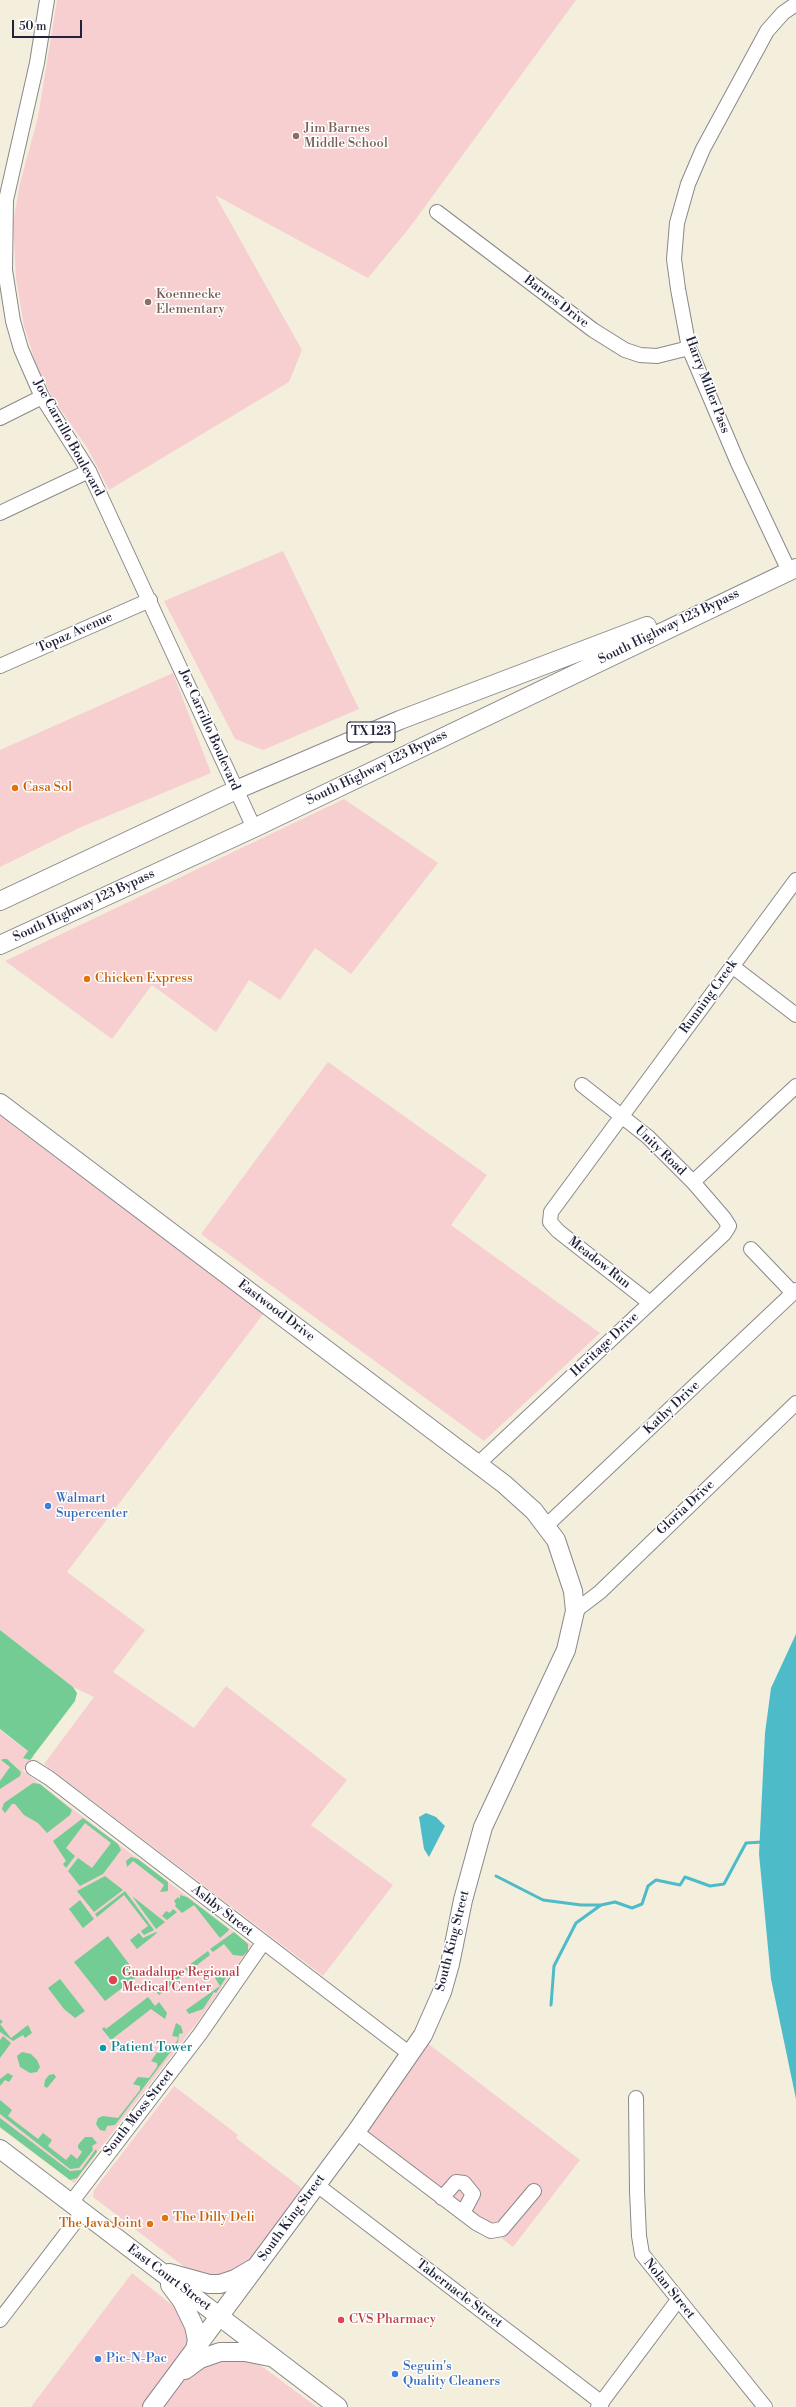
<!DOCTYPE html>
<html>
<head>
<meta charset="utf-8">
<style>
	body { margin:0 }
	#map { position:relative; width:796px; height:2407px; overflow:hidden; background:#f3efdc; font-family:"Libre Bodoni",serif }
	canvas { display:block }
	.scale { position:absolute; left:12px; top:20px; width:70px; height:18px; box-sizing:border-box; border:2px solid #22223b; border-top:0; padding-left:5px; font-size:12px; line-height:14px; white-space:nowrap; color:#22223b; -webkit-text-stroke:3px #fff; paint-order:stroke }
</style>
</head>
<body>
<div id="map">
<canvas width="796" height="2407"></canvas>
<div class="scale">50 m</div>
</div>
<script>
const context = document.querySelector('canvas').getContext('2d');
context.lineJoin = 'round';
function fillPath(path, color) {
  context.fillStyle = color;
  context.fill(path, 'evenodd');
}
function toPath(rows) {
  const path = new Path2D();
  for (const r of rows) {
    path.moveTo(r[0], r[1]);
    for (let i = 2; i < r.length; i += 2) path.lineTo(r[i], r[i + 1]);
  }
  return path;
}
function strokePath(path, color, width, dash) {
  context.strokeStyle = color;
  context.lineWidth = width;
  context.lineCap = dash ? 'butt' : 'round';
  context.setLineDash(dash || []);
  context.stroke(path);
}
function drawText(font, color, halo, rows, align = 'center') {
  context.font = font + ' "Libre Bodoni",serif';
  context.lineWidth = 3;
  context.setLineDash([]);
  context.textBaseline = 'middle';
  context.strokeStyle = halo;
  context.fillStyle = color;
  for (const [text, x, y, turn = 0] of rows) {
    context.save();
    context.translate(x, y);
    context.rotate((+turn || 0) * Math.PI / 180);
    context.textAlign = isNaN(turn) ? turn : align;
    if (halo) context.strokeText(text, 0, 0);
    context.fillText(text, 0, 0);
    context.restore();
  }
}
const built = toPath([
	[57,0,576,0,410,227,368,278,215,195,302,350,289,382,109,490,88,449,52,397,36,364,24,326,16,278,13,223,20,183,38,117],
	[283,551,359,709,263,750,235,739,164,601],
	[173,673,211,773,79,828,0,867,0,750],
	[344,799,438,863,351,974,315,948,280,1000,249,980,216,1032,152,985,112,1039,5,961],
	[328,1062,487,1175,451,1225,600,1333,484,1441,201,1234],
	[0,1116,264,1313,67,1572,145,1630,113,1672,194,1728,226,1686,347,1780,311,1825,393,1885,323,1976,44,1764,94,1697,73,1687,0,1630],
	[0,1730,34,1756,23,1771,251,1945,202,2016,74,2183,0,2128],
	[426,2042,580,2160,513,2247,364,2132],
	[174,2086,238,2135,236,2138,304,2190,249,2264,231,2277,195,2275,93,2197,94,2190],
	[132,2273,183,2314,190,2341,143,2407,31,2407],
	[252,2359,317,2407,162,2407,186,2375,203,2361]
]);
const green = toPath([
	[0,1630,73,1687,77,1693,75,1701,30,1760,23,1758,28,1751,0,1729],
	[3,1759,7,1759,21,1772,20,1776,0,1789,0,1781,10,1767,1,1760],
	[33,1783,40,1784,72,1810,70,1815,47,1833,38,1823,24,1815,15,1804,12,1804,5,1813,2,1809,4,1803],
	[83,1818,118,1844,121,1850,103,1874,80,1886,68,1871,78,1858,92,1868,111,1843,85,1823,66,1848,75,1856,66,1868,63,1864,66,1861,53,1841],
	[131,1857,138,1859,168,1882,168,1891,160,1892,164,1885,133,1861,127,1867,126,1861],
	[105,1876,123,1890,94,1912,77,1891],
	[125,1891,154,1930,144,1935,141,1931,148,1926,124,1895,97,1917,95,1914],
	[180,1895,187,1897,229,1929,228,1931,220,1938,194,1905,182,1913,175,1906,176,1904,174,1901,180,1895,178,1897,180,1899],
	[132,1896,165,1922,156,1929],
	[80,1900,94,1919,83,1928,69,1909],
	[173,1909,177,1912,167,1920,162,1916,166,1911,170,1913],
	[156,1932,157,1933,137,1949,130,1940,139,1933,143,1938],
	[234,1932,248,1944,248,1951,243,1956,233,1955,224,1944,213,1952,210,1949],
	[108,1936,138,1976,105,2001,74,1962],
	[208,1951,210,1955,188,1972,185,1968],
	[223,1971,226,1971,227,1976,216,1993,214,1992,203,2009,189,2014,186,2010,220,1986,215,1978],
	[179,1974,181,1977,159,1995,156,1991],
	[60,1979,85,2011,75,2018,64,2009,48,1988],
	[148,1997,155,2006,159,2002,167,2013,165,2019,151,2009,111,2040,102,2029,104,2027,106,2029],
	[0,2019,3,2022,0,2024,11,2038,28,2025,32,2033,25,2038,23,2035,13,2041,0,2032],
	[176,2023,181,2026,183,2033,179,2034,178,2042,115,2125,107,2126,105,2131,100,2130,96,2124,98,2118,103,2116,118,2118,140,2090,140,2086,133,2084,138,2077,149,2078,157,2067,157,2063,151,2061,158,2051,169,2052,177,2041,178,2037,172,2036],
	[3,2036,11,2043,0,2058,0,2040],
	[22,2052,31,2054,37,2060,40,2067,37,2072,30,2073,20,2067,17,2056],
	[8,2073,13,2076,9,2082,5,2080,0,2086,0,2079],
	[54,2074,56,2077,47,2088,44,2086,45,2080,49,2075],
	[0,2100,12,2110,8,2116,38,2139,43,2133,52,2140,48,2146,66,2160,71,2154,77,2159,82,2152,78,2148,78,2145,85,2137,92,2137,97,2143,92,2146,93,2150,79,2168,70,2169,0,2114],
	[0,2118,70,2171,81,2170,96,2149,97,2152,77,2178,70,2180,0,2127]
]);
const water = toPath([
	[796,1634,796,2099,771,1979,759,1854,765,1733,771,1688],
	[426,1813,436,1817,445,1826,429,1857,424,1849,419,1817]
]);
const stream = toPath([
	[496,1876,543,1900,581,1905,601,1905,615,1902,632,1908,642,1904,648,1886,656,1880,680,1885,685,1877,710,1886,724,1884,746,1843,762,1842],
	[551,2005,554,1966,576,1923,601,1905]
]);
const minor = toPath([
	[47,0,37,63,6,200,5,270,13,321,21,349,42,397,89,471,254,828],
	[437,212,593,330,625,350,640,355,657,356,689,348],
	[0,418,42,397],
	[0,513,89,471],
	[789,571,738,463,689,348,678,289,674,259,677,223,688,184,703,149,767,31,783,13,796,4],
	[0,666,150,600],
	[732,966,796,1015],
	[693,1182,796,1086],
	[751,1249,793,1293],
	[650,1303,558,1231,550,1222,551,1212,796,880],
	[479,1463,724,1234,729,1226,724,1218,693,1182,648,1137,582,1085],
	[547,1525,796,1290],
	[575,1611,600,1592,796,1403],
	[33,1768,49,1778,410,2054],
	[636,2098,637,2191,639,2236,642,2254,765,2407],
	[356,2132,476,2223,491,2231,502,2229,534,2191],
	[317,2185,602,2403],
	[442,2198,456,2182,464,2183,473,2194,463,2213],
	[70,2204,200,2034,263,1943],
	[0,2320,82,2213],
	[598,2407,678,2300]
]);
const major = toPath([
	[0,901,236,790,400,720,647,626],
	[0,945,254,828,796,568],
	[0,1103,504,1484,534,1511,556,1540,573,1591,575,1611,566,1650,483,1827,463,1900,450,1964,442,1992,423,2035,356,2132,152,2407],
	[0,2149,338,2407],
	[169,2273,209,2284,220,2284,235,2279,252,2269],
	[170,2285,182,2301,194,2326,197,2340,195,2349],
	[185,2370,200,2359,220,2352,245,2352,270,2357]
]);
const markers = [
	[296,136,4,"#8d6e63"],
	[148,302,4,"#8d6e63"],
	[15,788,4,"#e8710a"],
	[87,979,4,"#e8710a"],
	[48,1506,4,"#3f7fe0"],
	[113,1980,5,"#e0444e"],
	[103,2048,4,"#0f9aa8"],
	[165,2218,4,"#e8710a"],
	[150,2224,4,"#e8710a"],
	[341,2320,4,"#e0444e"],
	[98,2359,4,"#3f7fe0"],
	[395,2374,4,"#3f7fe0"]
];
const shields = [
	[371,732,48]
];
const shieldNames = [
	["TX 123",371,732]
];
const educationNames = [
	["Jim Barnes",304,129],
	["Middle School",304,144],
	["Koennecke",156,295],
	["Elementary",156,310]
];
const streetNames = [
	["Barnes Drive",556,302,37],
	["Harry Miller Pass",707,385,69],
	["Joe Carrillo Boulevard",68,438,61],
	["South Highway 123 Bypass",669,627,-26],
	["Topaz Avenue",75,633,-24],
	["Joe Carrillo Boulevard",209,730,66],
	["South Highway 123 Bypass",377,768,-26],
	["South Highway 123 Bypass",84,906,-25],
	["Running Creek",709,997,-54],
	["Unity Road",660,1151,44],
	["Meadow Run",599,1263,38],
	["Eastwood Drive",276,1311,37],
	["Heritage Drive",605,1345,-43],
	["Kathy Drive",672,1408,-43],
	["Gloria Drive",686,1508,-43],
	["Ashby Street",222,1911,38],
	["South King Street",453,1941,-76],
	["South Moss Street",139,2113,-52],
	["South King Street",292,2218,-54],
	["East Court Street",169,2278,37],
	["Nolan Street",669,2289,51],
	["Tabernacle Street",459,2294,37]
];
const foodNames = [
	["Casa Sol",23,788],
	["Chicken Express",95,979],
	["The Dilly Deli",173,2218],
	["The Java Joint",142,2224,"right"]
];
const shopNames = [
	["Walmart",56,1499],
	["Supercenter",56,1514],
	["Pic-N-Pac",106,2359],
	["Seguin's",403,2367],
	["Quality Cleaners",403,2382]
];
const healthNames = [
	["Guadalupe Regional",122,1973],
	["Medical Center",122,1988],
	["CVS Pharmacy",349,2320]
];
const cultureNames = [
	["Patient Tower",111,2048]
];
fillPath(built, '#f7cfd1');
fillPath(green, '#72cc93');
fillPath(water, '#4ebbc9');
strokePath(stream, '#4ebbc9', 3);
strokePath(minor, '#8a888c', 16);
strokePath(major, '#8a888c', 20);
strokePath(minor, '#fff', 14);
strokePath(major, '#fff', 18);
for (const [x, y, r, color] of markers) {
  const dot = new Path2D();
  dot.arc(x, y, r, 0, 2 * Math.PI);
  context.fillStyle = color;
  context.fill(dot);
  strokePath(dot, '#fff', 1.5);
}
for (const [x, y, w] of shields) {
  const box = new Path2D();
  box.roundRect(x - w / 2, y - 10, w, 20, 3);
  context.fillStyle = '#fff';
  context.fill(box);
  strokePath(box, '#22223b', 1);
}
drawText('bold 12px', '#22223b', null, shieldNames);
drawText('13px', '#785e54', '#fff', educationNames, 'left');
drawText('13px', '#22223b', '#fff', streetNames);
drawText('13px', '#c56008', '#fff', foodNames, 'left');
drawText('13px', '#366cbe', '#fff', shopNames, 'left');
drawText('13px', '#be3a42', '#fff', healthNames, 'left');
drawText('13px', '#0d838f', '#fff', cultureNames, 'left');
</script>
</body>
</html>
